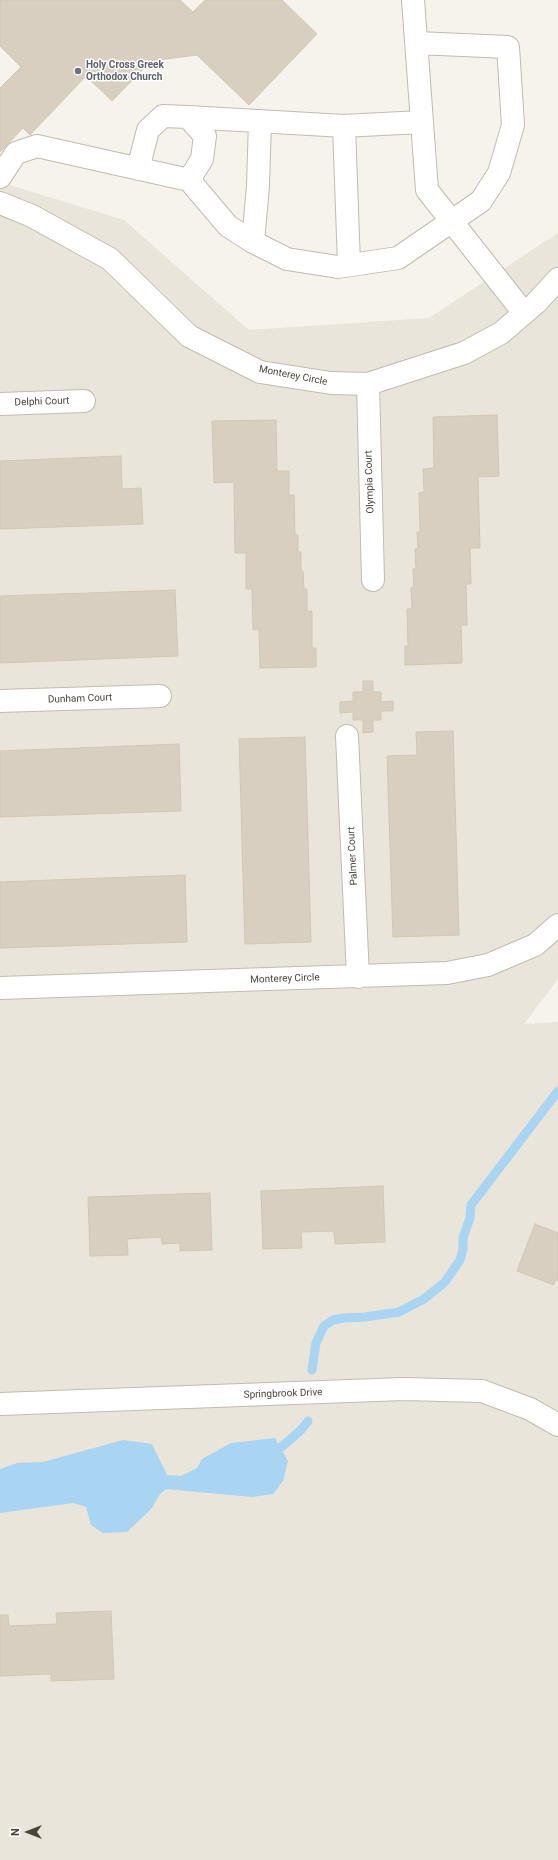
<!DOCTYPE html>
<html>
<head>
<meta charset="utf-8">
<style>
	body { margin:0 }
	#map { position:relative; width:558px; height:1860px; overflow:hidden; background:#f6f3ec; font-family:Roboto,sans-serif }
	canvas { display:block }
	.north { position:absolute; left:8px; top:1812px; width:40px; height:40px; -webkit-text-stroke:3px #fff; paint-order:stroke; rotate:270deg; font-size:11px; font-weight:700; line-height:16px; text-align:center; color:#4b4439 }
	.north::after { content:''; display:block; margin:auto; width:14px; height:18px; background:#4b4439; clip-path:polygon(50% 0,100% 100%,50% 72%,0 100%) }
</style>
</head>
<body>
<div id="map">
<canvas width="558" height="1860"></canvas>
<div class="north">N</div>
</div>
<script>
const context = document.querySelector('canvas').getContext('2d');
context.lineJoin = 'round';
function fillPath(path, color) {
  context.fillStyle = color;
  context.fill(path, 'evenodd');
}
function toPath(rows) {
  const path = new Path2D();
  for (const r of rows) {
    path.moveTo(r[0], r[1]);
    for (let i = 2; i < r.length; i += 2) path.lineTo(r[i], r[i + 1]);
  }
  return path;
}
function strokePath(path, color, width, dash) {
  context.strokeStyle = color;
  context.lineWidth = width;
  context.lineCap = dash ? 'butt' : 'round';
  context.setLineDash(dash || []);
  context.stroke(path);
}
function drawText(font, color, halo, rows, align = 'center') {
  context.font = font + ' Roboto,sans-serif';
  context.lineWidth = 3;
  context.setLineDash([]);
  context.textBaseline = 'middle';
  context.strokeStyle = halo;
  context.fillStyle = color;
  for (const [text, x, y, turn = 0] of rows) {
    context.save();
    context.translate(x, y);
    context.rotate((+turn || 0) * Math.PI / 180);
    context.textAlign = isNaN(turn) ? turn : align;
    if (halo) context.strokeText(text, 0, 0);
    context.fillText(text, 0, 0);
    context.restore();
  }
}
const residential = toPath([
	[0,182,124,220,249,330,429,318,558,233,558,979,524,1024,558,1022,558,1860,0,1860]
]);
const water = toPath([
	[275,1438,288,1461,283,1481,273,1494,252,1497,166,1489,160,1494,152,1508,127,1532,103,1533,91,1525,86,1507,73,1503,0,1513,0,1469,17,1463,43,1462,123,1440,152,1444,167,1475,181,1476,197,1468,202,1459,231,1443]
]);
const stream = toPath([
	[312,1370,316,1343,324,1326,333,1320,344,1318,365,1317,399,1312,424,1299,445,1282,460,1260,463,1249,463,1238,470,1218,471,1205,558,1091],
	[271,1456,301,1430,308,1421]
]);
const building = toPath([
	[0,0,180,0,193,12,205,0,282,0,317,34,249,105,197,55,151,61,112,101,86,76,30,135,23,128,0,152,0,88,21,67,0,46,0,0],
	[497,415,499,476,478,477,480,548,470,548,471,584,466,584,467,625,461,625,462,663,405,665,405,646,408,646,407,609,412,609,411,588,414,587,413,569,416,569,415,549,418,549,417,532,420,532,419,493,424,492,423,469,434,468,433,417,497,415],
	[276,420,277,471,289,471,289,495,294,495,295,535,298,535,298,552,301,552,301,571,303,571,304,589,307,589,307,611,312,611,312,648,316,648,316,667,260,668,259,629,253,630,252,589,246,589,246,553,235,553,234,482,214,483,212,421,276,420],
	[121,456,122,489,141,488,143,524,0,529,0,461,121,456],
	[175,590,178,656,0,663,0,596,175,590],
	[363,681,373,681,373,692,381,692,381,702,393,701,393,711,381,711,381,720,373,720,373,732,363,733,363,720,353,720,353,712,340,713,340,702,353,701,353,692,363,692,363,681],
	[453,731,459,935,393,937,387,756,417,755,416,732,453,731],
	[305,737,311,942,245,944,239,739,305,737],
	[179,744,181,811,0,817,0,751,179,744],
	[185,875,187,942,0,948,0,882,185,875],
	[383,1186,385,1242,335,1244,334,1231,301,1232,302,1248,263,1249,261,1191,383,1186],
	[210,1193,212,1250,180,1251,180,1243,162,1244,161,1237,127,1239,128,1255,90,1256,88,1197,210,1193],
	[535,1224,558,1233,558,1281,555,1280,554,1285,517,1271,535,1224],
	[111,1611,114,1679,51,1681,51,1674,0,1676,0,1615,8,1615,9,1626,57,1624,56,1613,111,1611]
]);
const minor = toPath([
	[413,0,427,190,524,313],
	[188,117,344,126,349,265],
	[342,126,422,122],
	[138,169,148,130,163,116,188,117,205,136,202,159,189,180],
	[0,177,16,153,37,146,189,180,228,226,253,242,287,259,338,267,398,258,481,201,499,173,513,125,508,47,417,43],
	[0,203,32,216,110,259,189,336,260,372,331,383,368,384,464,353,501,333,536,303,558,279],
	[253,242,258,186,260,121],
	[368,384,373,580],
	[0,404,84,401],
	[0,701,160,696],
	[347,736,358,977],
	[0,988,447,973,488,965,535,945,558,925],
	[0,1404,403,1389,482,1391,530,1409,558,1425]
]);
const markers = [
	[78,71,4,"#6b7280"]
];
const worshipNames = [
	["Holy Cross Greek",86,65],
	["Orthodox Church",86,77]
];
const streetNames = [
	["Monterey Circle",293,376,11],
	["Delphi Court",42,402,-2],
	["Olympia Court",370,482,-92],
	["Dunham Court",80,699,-2],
	["Palmer Court",353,856,-93],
	["Monterey Circle",285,979,-2],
	["Springbrook Drive",283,1394,-2]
];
fillPath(residential, '#eae5da');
fillPath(water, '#a9d4f2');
strokePath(stream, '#a9d4f2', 9);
fillPath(building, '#d8cfc1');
strokePath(building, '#d3c7b4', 1);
strokePath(minor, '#c2bbae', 24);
strokePath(minor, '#fff', 22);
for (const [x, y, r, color] of markers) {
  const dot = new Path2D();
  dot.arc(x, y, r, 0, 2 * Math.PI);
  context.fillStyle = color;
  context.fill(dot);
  strokePath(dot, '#fff', 1.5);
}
drawText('bold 10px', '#5b616d', '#fff', worshipNames, 'left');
drawText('10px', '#4b4439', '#fff', streetNames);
</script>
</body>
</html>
